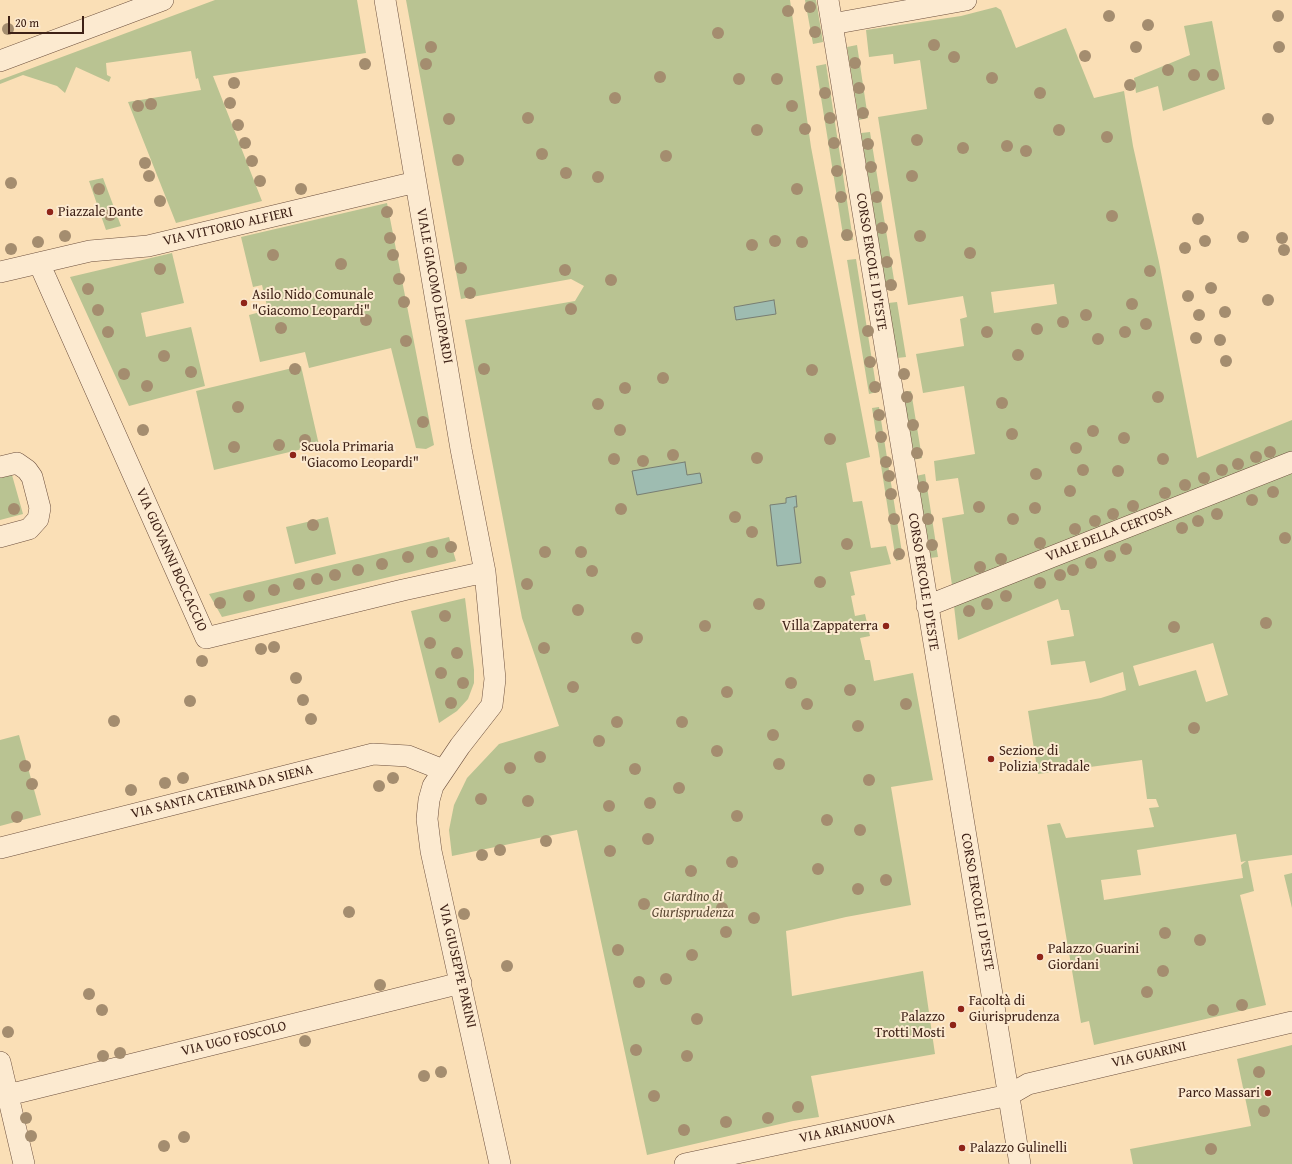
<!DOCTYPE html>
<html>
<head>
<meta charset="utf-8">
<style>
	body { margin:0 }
	#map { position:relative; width:1292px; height:1164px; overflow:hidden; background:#fadfb6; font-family:"Gentium Book Plus",serif }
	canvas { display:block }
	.scale { position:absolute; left:8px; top:16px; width:76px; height:18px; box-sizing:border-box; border:2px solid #3e2116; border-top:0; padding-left:5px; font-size:12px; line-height:14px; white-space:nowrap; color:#3e2116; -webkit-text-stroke:3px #fcead0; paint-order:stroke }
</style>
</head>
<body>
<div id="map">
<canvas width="1292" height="1164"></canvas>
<div class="scale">20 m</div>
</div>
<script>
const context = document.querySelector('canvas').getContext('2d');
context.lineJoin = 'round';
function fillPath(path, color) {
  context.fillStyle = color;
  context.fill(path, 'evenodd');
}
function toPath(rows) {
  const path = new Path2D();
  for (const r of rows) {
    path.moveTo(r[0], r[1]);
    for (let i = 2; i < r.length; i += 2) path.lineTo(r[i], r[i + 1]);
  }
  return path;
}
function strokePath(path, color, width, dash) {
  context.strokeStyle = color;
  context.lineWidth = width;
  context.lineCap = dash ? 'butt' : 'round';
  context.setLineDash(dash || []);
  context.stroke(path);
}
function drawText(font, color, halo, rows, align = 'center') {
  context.font = font + ' "Gentium Book Plus",serif';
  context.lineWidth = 4;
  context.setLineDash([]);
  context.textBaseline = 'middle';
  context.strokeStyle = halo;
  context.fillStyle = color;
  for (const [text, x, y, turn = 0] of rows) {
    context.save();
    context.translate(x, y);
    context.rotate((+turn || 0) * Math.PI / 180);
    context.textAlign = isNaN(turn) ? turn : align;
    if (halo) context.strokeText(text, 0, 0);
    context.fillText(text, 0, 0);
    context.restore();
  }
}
const green = toPath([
	[215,0,357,0,366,53,213,76,262,201,176,223,128,102,201,90,198,78,196,79,191,51,106,63,107,75,111,77,109,82,76,67,65,93,57,86,23,75,0,84,0,80],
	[406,0,790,0,811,147,870,457,846,463,853,502,862,501,871,548,886,546,891,564,850,572,855,595,851,596,855,616,865,614,870,636,860,638,865,660,870,660,874,681,913,673,933,780,891,787,911,905,846,917,786,931,792,996,923,971,935,1054,811,1076,819,1117,793,1121,647,1155,577,830,452,856,449,830,454,805,467,778,499,744,559,726,522,618,465,320,575,301,584,286,571,279,461,299],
	[805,0,816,0,823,42,813,44],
	[996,7,1001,10,1016,48,1066,28,1094,98,1124,91,1133,146,1159,262,1197,458,1292,420,1292,452,952,585,942,518,964,514,958,478,936,481,934,461,975,454,964,386,923,393,916,354,964,346,960,319,967,317,963,296,908,305,878,117,927,109,920,60,894,64,893,54,869,57,866,30,961,16],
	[1054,284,1057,304,994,313,991,292],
	[1212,21,1225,89,1163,111,1158,86,1136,93,1134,78,1190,55,1184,26],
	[857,45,868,118,859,120,847,47],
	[826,64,853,240,844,241,816,66],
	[870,132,895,286,886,288,861,133],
	[103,178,121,226,106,230,89,181],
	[387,203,434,445,426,449,416,448,391,348,309,368,305,352,260,362,249,315,268,310,262,285,253,287,241,237],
	[172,253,184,303,141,313,146,337,191,327,205,386,129,406,70,277],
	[856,259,877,392,869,394,847,260],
	[897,302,906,357,897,358,888,303],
	[301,366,319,445,214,470,196,391],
	[911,391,922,458,913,460,903,392],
	[879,407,903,559,896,561,872,408],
	[1292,473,1292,855,1248,861,1254,891,1240,895,1266,1005,1094,1045,1089,1021,1081,1023,1047,825,1060,823,1066,838,1154,827,1149,808,1159,807,1156,799,1147,799,1142,760,1038,774,1028,711,1101,698,1126,690,1123,672,1090,683,1085,661,1051,665,1047,641,1074,636,1069,610,1061,610,1058,599,958,640,954,606],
	[1213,643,1228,695,1206,702,1196,670,1139,686,1133,666],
	[1236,834,1241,862,1246,861,1241,865,1243,878,1104,900,1101,880,1141,875,1137,850],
	[925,474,938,557,930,558,916,476],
	[12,475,23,514,0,520,0,478],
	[328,517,336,554,295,564,286,527],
	[449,537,456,561,222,617,209,594],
	[465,598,474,670,474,683,468,699,457,711,439,723,411,611],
	[19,735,41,815,0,826,0,740],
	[1292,873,1292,908,1284,875],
	[1292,1045,1292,1164,1133,1164,1130,1149,1251,1126,1237,1059]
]);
const water = toPath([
	[774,300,776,314,736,320,734,307,774,300],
	[685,462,687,475,700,473,702,483,637,495,632,471,685,462],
	[796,496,797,507,794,507,801,563,777,566,770,505,786,503,786,498,796,496]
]);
const minor = toPath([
	[385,0,461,449,485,572,495,679,492,705,460,746,433,786,429,800,427,819,431,851,500,1164],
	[828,0,1020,1164],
	[832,24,966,0],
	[0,61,163,0],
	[39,263,206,638,403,590,485,572],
	[0,272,90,251,148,246,416,182],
	[0,467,17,463,27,470,32,477,40,508,38,519,29,529,0,537],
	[927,606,1292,462],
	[0,848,373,754,408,756,443,770],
	[0,1062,24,1164],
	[8,1095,461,983],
	[685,1164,1009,1095,1028,1084,1292,1022]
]);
const trees = [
	[810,7],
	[788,11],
	[1109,16],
	[1278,16],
	[1148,25],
	[8,29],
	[815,32],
	[718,33],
	[934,45],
	[431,47],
	[1136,47],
	[1279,47],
	[1085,56],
	[954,57],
	[855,63],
	[365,64],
	[426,64],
	[1168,70],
	[1194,75],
	[1213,75],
	[660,77],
	[992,78],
	[739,79],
	[777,79],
	[234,83],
	[1130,85],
	[859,88],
	[825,93],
	[1040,93],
	[615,98],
	[230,103],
	[151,104],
	[138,106],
	[792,106],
	[863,113],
	[528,118],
	[830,118],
	[449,119],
	[1268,119],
	[238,125],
	[805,129],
	[757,130],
	[1059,130],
	[1107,137],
	[917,140],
	[245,143],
	[834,143],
	[868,144],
	[1007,146],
	[963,148],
	[1026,151],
	[542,154],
	[666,156],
	[458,160],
	[252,161],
	[145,163],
	[871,167],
	[837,171],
	[566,173],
	[149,176],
	[912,176],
	[598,177],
	[260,181],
	[11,183],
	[99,189],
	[301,189],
	[797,189],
	[841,197],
	[877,197],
	[160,201],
	[387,212],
	[110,215],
	[1112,216],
	[1198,219],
	[882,228],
	[847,235],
	[65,236],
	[920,236],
	[1243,237],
	[390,238],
	[1282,238],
	[775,241],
	[1205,241],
	[38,242],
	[802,242],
	[752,245],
	[1185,248],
	[11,249],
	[1284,250],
	[970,253],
	[273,255],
	[393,255],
	[887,262],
	[341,264],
	[461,268],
	[160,269],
	[565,270],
	[1150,271],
	[399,279],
	[611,280],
	[891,285],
	[1211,288],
	[88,289],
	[470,293],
	[1188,296],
	[1268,300],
	[404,302],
	[1132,304],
	[571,309],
	[98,310],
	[1225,312],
	[1086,315],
	[1199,315],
	[366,320],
	[1063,322],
	[1146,324],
	[281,328],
	[1037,329],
	[868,331],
	[108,332],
	[987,332],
	[1125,332],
	[1196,338],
	[1098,339],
	[1220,340],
	[406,341],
	[1018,355],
	[164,356],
	[1226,361],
	[870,362],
	[295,369],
	[484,369],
	[812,370],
	[191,372],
	[124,374],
	[904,374],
	[663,378],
	[147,386],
	[875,387],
	[625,388],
	[907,397],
	[1158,397],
	[1002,403],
	[598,404],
	[238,407],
	[879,415],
	[423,422],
	[913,425],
	[143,430],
	[620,430],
	[1093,431],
	[1012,434],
	[881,437],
	[1124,438],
	[830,439],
	[305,440],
	[279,445],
	[234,447],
	[1076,448],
	[1270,452],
	[917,453],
	[673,455],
	[1256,457],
	[757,458],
	[614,459],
	[1163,459],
	[643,461],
	[886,462],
	[1238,464],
	[1083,470],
	[1222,470],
	[1118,471],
	[1036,474],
	[889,476],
	[1204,478],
	[1185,485],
	[923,487],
	[1070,491],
	[1273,492],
	[1165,493],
	[891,494],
	[1252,500],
	[1133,506],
	[979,507],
	[1035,508],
	[14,509],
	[621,509],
	[1113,514],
	[1217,514],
	[735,517],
	[894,519],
	[928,519],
	[1013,519],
	[1095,521],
	[1198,521],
	[313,525],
	[1182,528],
	[1075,529],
	[752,532],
	[1285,538],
	[1040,543],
	[847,544],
	[932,545],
	[451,547],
	[1126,549],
	[432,552],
	[545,552],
	[581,552],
	[899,554],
	[1110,556],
	[408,557],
	[1001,559],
	[1091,563],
	[382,564],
	[980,567],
	[358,570],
	[1073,570],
	[592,571],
	[335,575],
	[1060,575],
	[317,579],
	[820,582],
	[1040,583],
	[299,584],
	[527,584],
	[274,590],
	[249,596],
	[1006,596],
	[220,603],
	[759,604],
	[987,604],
	[578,610],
	[969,611],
	[445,616],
	[1266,623],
	[705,626],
	[1174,627],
	[637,638],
	[430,643],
	[274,647],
	[544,648],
	[261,649],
	[457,653],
	[202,661],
	[441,673],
	[296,678],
	[463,683],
	[791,683],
	[573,687],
	[850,690],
	[727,692],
	[303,700],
	[190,701],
	[451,703],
	[807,704],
	[906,704],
	[311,719],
	[114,721],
	[617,722],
	[682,722],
	[858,726],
	[1194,728],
	[773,735],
	[599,741],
	[717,751],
	[540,757],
	[779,764],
	[25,766],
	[510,768],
	[635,769],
	[183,778],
	[393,778],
	[869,780],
	[165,783],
	[32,784],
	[379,786],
	[679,788],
	[131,790],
	[481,799],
	[528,801],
	[650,803],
	[609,806],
	[737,816],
	[17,817],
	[827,820],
	[860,830],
	[648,839],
	[546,841],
	[500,850],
	[610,851],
	[482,855],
	[732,862],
	[818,869],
	[691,871],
	[886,880],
	[858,889],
	[644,904],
	[722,908],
	[349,912],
	[464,914],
	[754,918],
	[726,932],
	[1165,933],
	[1200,940],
	[618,950],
	[692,955],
	[507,966],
	[1163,971],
	[666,979],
	[639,982],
	[380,985],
	[1147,992],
	[89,994],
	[1242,1005],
	[102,1010],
	[1213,1010],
	[697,1019],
	[8,1032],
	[305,1041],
	[636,1050],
	[120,1053],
	[103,1056],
	[687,1056],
	[441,1072],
	[1259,1072],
	[424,1076],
	[654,1096],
	[798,1107],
	[1264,1111],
	[26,1118],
	[768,1118],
	[726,1122],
	[684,1130],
	[31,1136],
	[184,1137],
	[164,1146],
	[1211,1149]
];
const markers = [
	[50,212,4,"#8f2418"],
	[244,303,4,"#8f2418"],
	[293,455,4,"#8f2418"],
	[886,626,4,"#8f2418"],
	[991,759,4,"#8f2418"],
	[1040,957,4,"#8f2418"],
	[961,1009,4,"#8f2418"],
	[953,1025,4,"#8f2418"],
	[1268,1093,4,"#8f2418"],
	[962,1148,4,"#8f2418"]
];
const poiNames = [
	["Piazzale Dante",58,212],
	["Asilo Nido Comunale",252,295],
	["\"Giacomo Leopardi\"",252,311],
	["Scuola Primaria",301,447],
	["\"Giacomo Leopardi\"",301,463],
	["Villa Zappaterra",878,626,"right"],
	["Sezione di",999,751],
	["Polizia Stradale",999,767],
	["Palazzo Guarini",1048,949],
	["Giordani",1048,965],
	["Facoltà di",969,1001],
	["Giurisprudenza",969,1017],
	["Palazzo",945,1017,"right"],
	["Trotti Mosti",945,1033,"right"],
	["Parco Massari",1260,1093,"right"],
	["Palazzo Gulinelli",970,1148]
];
const streetNames = [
	["VIA VITTORIO ALFIERI",228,227,-13],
	["CORSO ERCOLE I D'ESTE",871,262,81],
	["VIALE GIACOMO LEOPARDI",434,286,80],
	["VIALE DELLA CERTOSA",1109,534,-21],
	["VIA GIOVANNI BOCCACCIO",171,560,66],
	["CORSO ERCOLE I D'ESTE",923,582,81],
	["VIA SANTA CATERINA DA SIENA",222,792,-14],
	["CORSO ERCOLE I D'ESTE",977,902,80],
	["VIA GIUSEPPE PARINI",457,966,77],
	["VIA UGO FOSCOLO",234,1039,-14],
	["VIA GUARINI",1149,1055,-13],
	["VIA ARIANUOVA",847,1129,-12]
];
const parkNames = [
	["Giardino di",693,897],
	["Giurisprudenza",693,913]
];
fillPath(green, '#b9c392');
fillPath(water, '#9ebcb1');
strokePath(water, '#787e73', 1);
strokePath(minor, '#6d503e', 22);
strokePath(minor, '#fcead0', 21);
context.fillStyle = '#a48d6f';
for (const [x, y] of trees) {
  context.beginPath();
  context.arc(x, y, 6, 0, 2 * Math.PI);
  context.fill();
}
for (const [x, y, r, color] of markers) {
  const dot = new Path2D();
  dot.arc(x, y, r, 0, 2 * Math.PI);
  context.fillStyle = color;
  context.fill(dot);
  strokePath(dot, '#fcead0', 1.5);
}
drawText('14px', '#3e2116', '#fcead0', poiNames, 'left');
drawText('14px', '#3e2116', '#fcead0', streetNames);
drawText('italic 14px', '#5d4a35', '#fcead0', parkNames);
</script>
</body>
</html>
